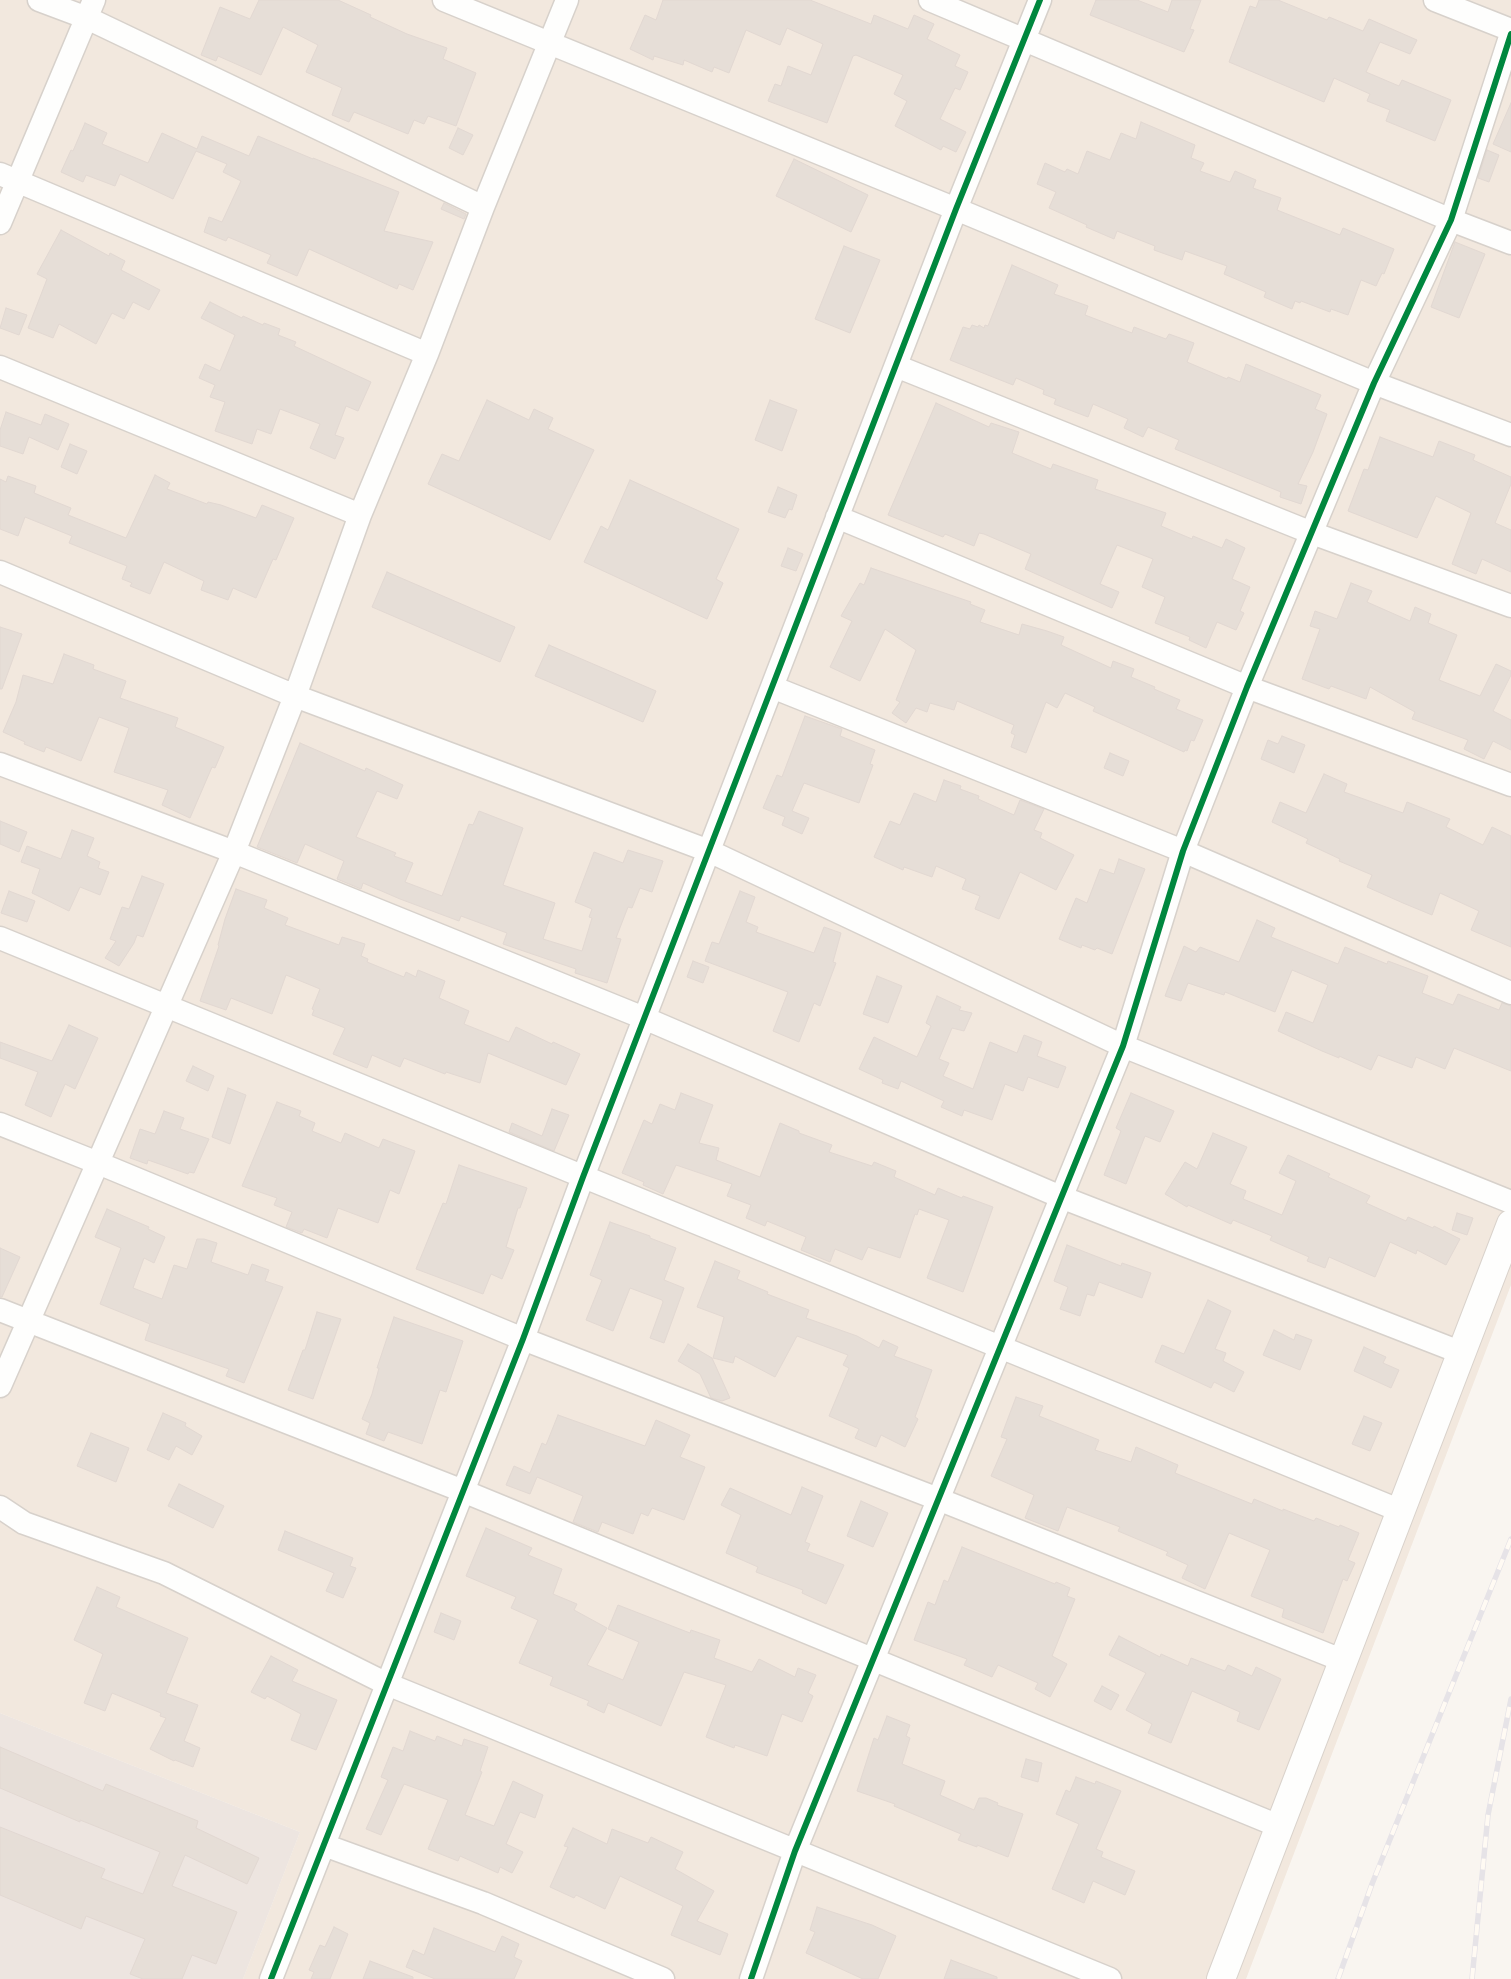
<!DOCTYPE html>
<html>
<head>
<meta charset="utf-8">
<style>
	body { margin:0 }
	canvas { display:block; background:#f9f5f0 }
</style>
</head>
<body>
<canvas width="1511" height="1979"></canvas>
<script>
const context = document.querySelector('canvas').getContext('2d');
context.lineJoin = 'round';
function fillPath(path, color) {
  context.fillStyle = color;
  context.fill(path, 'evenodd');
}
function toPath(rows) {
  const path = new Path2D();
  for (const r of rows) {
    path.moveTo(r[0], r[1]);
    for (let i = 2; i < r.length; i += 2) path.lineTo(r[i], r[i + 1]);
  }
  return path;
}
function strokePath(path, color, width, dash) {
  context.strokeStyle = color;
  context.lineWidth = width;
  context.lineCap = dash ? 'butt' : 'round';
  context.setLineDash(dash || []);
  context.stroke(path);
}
const residential = toPath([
	[0,0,1511,0,1511,1285,1246,1979,243,1979,300,1832,0,1713]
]);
const industrial = toPath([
	[0,1713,300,1832,243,1979,0,1979]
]);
const building = toPath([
	[259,0,338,0,371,15,370,17,407,34,447,48,443,59,476,73,456,126,428,116,424,124,414,120,408,134,354,112,349,122,332,115,342,88,306,72,318,45,283,27,261,75,218,56,216,61,201,55,220,7,250,19,259,0],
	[663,0,810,0,871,24,874,15,908,29,914,15,934,24,927,39,960,55,955,66,968,72,960,90,955,88,940,119,966,132,956,152,943,146,941,150,895,126,907,101,894,94,903,75,856,55,853,56,827,123,768,101,775,84,781,86,788,66,811,75,823,44,787,28,780,45,746,30,729,73,714,67,712,72,684,60,683,65,654,56,653,60,630,49,645,15,656,20,663,0],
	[1096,0,1137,0,1168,12,1172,0,1201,0,1190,29,1194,30,1184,52,1090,15,1096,0],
	[1259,0,1278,0,1327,20,1329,17,1363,31,1369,19,1417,40,1410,54,1380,42,1366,72,1399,86,1402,80,1451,100,1435,141,1386,121,1390,110,1367,101,1370,94,1334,78,1324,102,1229,62,1250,6,1256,8,1259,0],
	[1511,103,1511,152,1493,144,1511,103],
	[1141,122,1195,145,1191,158,1204,163,1200,171,1230,182,1235,171,1256,180,1253,188,1281,198,1277,210,1340,235,1343,228,1394,249,1384,274,1382,273,1376,286,1361,280,1348,315,1331,309,1330,312,1301,301,1300,303,1295,301,1292,309,1264,297,1266,292,1224,274,1227,266,1185,251,1182,260,1154,250,1155,246,1117,231,1114,239,1086,227,1087,225,1049,208,1056,192,1037,184,1045,163,1065,172,1067,169,1078,174,1087,151,1110,160,1121,133,1136,139,1141,122],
	[85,123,107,133,102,144,148,163,162,133,197,149,202,136,249,156,258,136,313,159,313,158,399,192,384,231,433,242,413,290,399,284,397,289,309,249,297,276,267,263,271,255,228,237,226,241,204,232,209,217,222,222,241,181,223,172,227,164,196,151,173,199,120,174,115,186,86,175,83,182,61,172,71,150,73,151,85,123],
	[458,128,473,135,463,155,449,148,458,128],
	[1487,150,1499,155,1489,182,1478,178,1487,150],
	[794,159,868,195,851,232,776,196,794,159],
	[444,203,466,214,464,219,441,209,444,203],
	[61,230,109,256,110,253,125,261,121,270,160,290,149,310,133,302,124,319,112,313,96,344,59,324,53,338,28,328,47,279,37,274,61,230],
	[1455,242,1485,254,1459,318,1431,307,1455,242],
	[844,246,880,260,850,333,815,319,844,246],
	[1012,265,1058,285,1054,294,1088,306,1085,315,1132,333,1134,327,1166,339,1169,334,1194,343,1187,362,1227,379,1228,377,1240,382,1246,364,1321,395,1315,409,1327,414,1313,452,1298,484,1307,486,1301,504,1280,497,1281,492,1175,449,1179,440,1148,427,1143,437,1124,428,1128,419,1093,404,1088,417,1054,404,1056,399,1043,394,1044,390,1016,378,1013,385,950,360,963,327,970,329,972,325,978,327,979,325,984,328,985,325,988,326,1012,265],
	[210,302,242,318,243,316,263,325,264,323,280,329,278,335,296,342,294,346,371,382,358,411,346,406,335,435,344,438,335,459,310,448,320,424,280,409,271,434,257,429,252,444,215,431,225,402,210,397,215,385,199,378,205,364,220,371,235,335,201,318,210,302],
	[6,308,27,315,19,335,0,328,6,308],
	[487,400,529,420,534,409,553,418,548,429,594,450,550,540,428,484,442,454,459,461,487,400],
	[770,400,797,410,782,451,755,440,770,400],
	[936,403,989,427,991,423,1019,432,1012,453,1051,469,1053,464,1098,480,1095,489,1166,513,1161,526,1192,539,1193,536,1222,548,1226,539,1245,548,1232,579,1250,587,1240,611,1244,613,1236,630,1217,622,1206,648,1189,640,1190,637,1155,623,1165,597,1142,587,1153,559,1117,545,1100,584,1119,592,1112,608,1025,569,1031,554,984,534,979,533,974,546,945,534,943,537,888,515,936,403],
	[6,412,41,425,45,414,69,424,58,450,29,437,23,454,0,446,0,430,6,412],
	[1380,437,1433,457,1439,441,1475,455,1473,460,1511,477,1511,484,1495,523,1511,530,1511,572,1482,559,1476,574,1452,564,1471,513,1436,496,1417,538,1348,511,1364,469,1368,470,1380,437],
	[70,444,87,451,77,474,61,467,70,444],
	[155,475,170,483,167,489,207,504,208,502,221,505,256,518,262,505,294,518,276,560,273,559,256,598,233,588,228,600,201,590,204,581,164,562,150,594,130,586,132,583,122,579,127,566,69,543,72,536,25,517,18,536,0,529,0,479,6,482,8,476,36,486,34,493,71,508,68,515,126,538,155,475],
	[630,480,739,529,716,579,723,583,707,619,584,562,601,526,608,530,630,480],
	[778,487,797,495,792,510,789,509,785,518,768,512,778,487],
	[788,548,803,554,796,571,781,566,788,548],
	[871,568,971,602,970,604,985,610,980,622,1019,635,1022,624,1047,631,1064,637,1061,645,1111,668,1113,661,1134,669,1131,677,1155,687,1154,689,1180,700,1176,709,1203,720,1194,741,1191,740,1187,751,1185,750,1184,752,1093,711,1095,707,1065,693,1057,708,1046,702,1026,753,1011,747,1015,735,1011,733,1014,725,957,701,954,710,930,703,927,712,916,708,906,723,892,713,900,702,896,700,916,650,885,629,860,681,830,667,852,621,841,616,860,583,864,585,871,568],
	[387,572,515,627,500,662,372,607,387,572],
	[1351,583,1372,591,1367,602,1410,621,1415,607,1431,614,1428,623,1457,635,1439,680,1480,696,1496,664,1511,671,1511,675,1493,711,1511,720,1511,750,1493,741,1484,759,1464,749,1468,740,1412,719,1415,712,1370,687,1366,699,1331,686,1329,689,1302,679,1320,629,1310,626,1315,611,1337,619,1351,583],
	[0,627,22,634,2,689,0,689,0,627],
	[549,645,656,691,643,722,535,676,549,645],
	[64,654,94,665,93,669,126,681,120,698,178,718,175,727,224,747,215,768,212,767,190,818,162,805,168,790,114,772,129,728,99,717,81,761,46,747,44,752,24,744,25,742,3,732,16,702,23,675,53,684,64,654],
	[805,716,842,729,840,736,875,750,870,764,873,765,859,803,804,783,792,811,809,818,802,834,782,825,785,817,763,808,777,775,782,777,805,716],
	[1282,736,1305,745,1294,773,1261,759,1268,740,1278,744,1282,736],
	[300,743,365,771,366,768,403,785,397,799,377,791,356,837,396,853,394,856,413,863,405,882,442,896,469,824,473,825,479,811,523,828,503,885,555,903,543,939,582,951,592,918,589,917,592,909,575,902,594,852,623,863,628,850,663,861,652,892,640,888,632,908,628,907,616,938,621,939,607,983,575,973,576,969,503,944,507,933,461,916,459,921,400,899,363,883,361,889,337,879,344,861,305,844,297,863,257,847,300,743],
	[1110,753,1129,761,1123,776,1104,768,1110,753],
	[1324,774,1347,784,1344,792,1403,813,1407,802,1450,819,1446,827,1483,845,1492,827,1511,836,1511,947,1471,930,1479,911,1440,893,1432,915,1403,903,1367,887,1372,875,1339,861,1340,859,1306,843,1308,839,1272,822,1280,802,1306,813,1324,774],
	[944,780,961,786,960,789,979,796,978,799,1014,815,1020,800,1044,809,1034,830,1042,833,1040,838,1074,855,1056,890,1020,872,999,919,975,909,980,896,962,889,966,879,936,866,932,877,904,867,903,870,874,857,890,821,900,825,914,793,936,802,944,780],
	[0,821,27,832,19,852,0,844,0,821],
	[72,830,94,838,87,856,100,862,98,868,109,872,100,895,80,887,69,911,32,893,40,869,21,862,27,846,61,859,72,830],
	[1119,859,1145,869,1112,954,1097,948,1095,950,1082,945,1081,948,1059,939,1076,898,1087,903,1100,869,1114,874,1119,859],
	[142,876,164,884,143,937,137,935,134,943,119,966,105,958,116,941,110,939,122,907,129,909,142,876],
	[236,889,267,900,264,908,288,918,285,925,339,945,342,937,365,944,361,956,368,959,367,962,404,977,406,972,416,977,418,970,445,981,439,998,469,1011,464,1024,509,1042,516,1027,552,1044,553,1042,580,1054,566,1085,488,1053,480,1083,446,1072,445,1074,404,1058,400,1067,372,1055,367,1068,333,1054,345,1028,312,1015,314,1010,312,1009,320,989,286,975,272,1014,231,998,226,1010,200,1001,219,946,218,945,225,919,236,889],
	[9,891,35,901,27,922,1,913,9,891],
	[740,891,755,897,746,922,758,927,756,932,814,953,824,927,841,933,833,962,836,963,820,1006,814,1003,799,1042,773,1031,788,992,705,961,712,942,719,944,740,891],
	[1257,920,1275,928,1271,937,1338,964,1345,947,1387,964,1388,961,1428,976,1422,993,1453,1005,1458,994,1499,1010,1502,1003,1511,1006,1511,1071,1454,1048,1445,1069,1416,1057,1412,1068,1378,1055,1371,1070,1339,1056,1339,1058,1322,1051,1278,1031,1286,1012,1313,1023,1328,985,1292,970,1275,1012,1225,992,1224,995,1188,983,1181,1001,1165,996,1184,946,1196,952,1200,947,1239,962,1257,920],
	[693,961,709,967,703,983,687,977,693,961],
	[877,976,902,986,888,1023,863,1014,877,976],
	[937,996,961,1007,959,1010,972,1013,964,1031,952,1028,939,1059,949,1063,943,1076,973,1089,990,1042,1017,1053,1024,1035,1042,1042,1037,1056,1066,1067,1058,1088,1028,1077,1023,1091,1005,1084,992,1120,964,1110,962,1116,941,1107,944,1101,901,1081,898,1089,882,1083,883,1080,859,1069,874,1037,917,1057,931,1026,926,1023,937,996],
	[69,1025,98,1038,75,1089,65,1084,51,1117,25,1105,38,1072,0,1058,0,1042,52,1061,69,1025],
	[193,1066,214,1076,208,1091,186,1081,193,1066],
	[228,1088,246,1095,230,1144,212,1137,228,1088],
	[681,1093,713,1105,699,1143,719,1148,716,1160,760,1177,780,1123,799,1131,799,1133,832,1145,829,1152,872,1166,874,1162,896,1171,894,1177,935,1195,938,1188,962,1198,963,1196,993,1207,963,1292,927,1278,949,1220,919,1209,917,1215,915,1214,900,1258,868,1247,862,1260,835,1249,830,1262,801,1250,806,1237,767,1221,765,1226,746,1218,751,1205,727,1196,732,1184,676,1165,663,1194,643,1185,644,1182,622,1173,644,1120,652,1124,660,1104,675,1110,681,1093],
	[1131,1093,1174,1111,1160,1142,1145,1136,1126,1184,1104,1175,1121,1131,1116,1128,1131,1093],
	[277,1102,301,1111,299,1116,315,1123,312,1131,341,1143,345,1133,379,1148,383,1139,415,1151,399,1194,390,1190,378,1223,338,1208,327,1238,304,1229,302,1233,286,1227,292,1212,274,1205,277,1198,242,1186,277,1102],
	[552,1109,569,1115,554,1151,509,1132,512,1123,542,1136,552,1109],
	[164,1111,184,1118,180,1129,209,1139,194,1173,189,1172,188,1174,148,1160,147,1164,130,1158,140,1129,155,1134,164,1111],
	[1213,1133,1247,1147,1230,1184,1246,1191,1243,1199,1282,1215,1296,1181,1279,1173,1288,1155,1330,1174,1328,1177,1370,1196,1366,1203,1406,1221,1408,1217,1433,1228,1434,1226,1460,1239,1446,1265,1417,1250,1416,1254,1390,1242,1375,1277,1329,1257,1325,1268,1307,1261,1309,1257,1270,1240,1272,1236,1233,1220,1231,1224,1188,1205,1187,1207,1165,1194,1185,1162,1197,1169,1213,1133],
	[459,1165,527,1188,520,1208,518,1208,506,1247,514,1250,502,1279,491,1274,483,1294,416,1269,443,1203,446,1204,459,1165],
	[107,1209,149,1227,148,1229,165,1237,154,1263,144,1258,133,1288,162,1299,174,1265,187,1269,197,1239,204,1239,217,1243,211,1262,248,1275,252,1264,269,1270,265,1281,283,1287,244,1383,226,1376,229,1369,145,1340,150,1324,100,1304,121,1248,95,1237,107,1209],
	[1457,1213,1473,1218,1467,1235,1452,1230,1457,1213],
	[610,1222,650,1236,650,1238,676,1248,664,1280,684,1288,664,1343,650,1338,663,1302,662,1300,630,1288,613,1331,586,1320,602,1280,590,1275,610,1222],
	[1067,1245,1121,1266,1122,1263,1151,1273,1142,1298,1099,1282,1094,1296,1087,1294,1080,1316,1060,1309,1068,1287,1054,1281,1067,1245],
	[0,1248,20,1257,2,1297,0,1297,0,1248],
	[715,1261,740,1271,737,1279,768,1292,767,1294,809,1310,806,1318,857,1336,879,1348,883,1340,898,1347,894,1356,932,1370,915,1417,918,1419,905,1447,881,1435,876,1447,855,1438,859,1429,829,1416,849,1368,843,1365,848,1355,797,1336,775,1377,735,1356,733,1363,713,1358,724,1317,697,1307,715,1261],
	[1208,1300,1231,1311,1215,1349,1226,1353,1223,1361,1244,1372,1234,1392,1214,1382,1211,1388,1155,1362,1162,1345,1184,1354,1208,1300],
	[317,1312,341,1319,313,1399,288,1390,303,1350,305,1350,317,1312],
	[394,1317,463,1341,446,1392,440,1390,422,1444,388,1432,384,1441,366,1434,370,1423,362,1419,372,1394,379,1368,377,1368,394,1317],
	[1274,1330,1294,1340,1296,1334,1312,1340,1300,1370,1263,1355,1274,1330],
	[688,1344,712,1358,730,1398,722,1401,711,1398,700,1374,678,1361,688,1344],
	[1364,1347,1386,1357,1383,1363,1399,1370,1391,1388,1354,1371,1364,1347],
	[1016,1397,1043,1406,1039,1416,1099,1440,1095,1450,1131,1462,1136,1447,1178,1465,1175,1473,1252,1504,1254,1499,1283,1511,1283,1509,1314,1521,1316,1518,1339,1527,1340,1525,1359,1533,1348,1560,1355,1563,1347,1581,1343,1579,1323,1633,1282,1617,1284,1609,1251,1596,1270,1550,1229,1533,1205,1589,1182,1578,1188,1565,1166,1555,1168,1552,1118,1531,1120,1527,1067,1507,1058,1531,1025,1518,1034,1495,991,1476,1007,1439,1001,1437,1016,1397],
	[163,1413,186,1423,185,1426,202,1436,192,1455,176,1446,169,1460,147,1450,163,1413],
	[558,1415,645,1446,656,1420,690,1435,680,1457,705,1467,684,1520,652,1508,648,1516,641,1513,633,1534,602,1522,598,1532,573,1522,583,1496,537,1477,530,1494,506,1485,514,1466,530,1473,542,1443,546,1445,558,1415],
	[1364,1416,1382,1423,1370,1451,1352,1444,1364,1416],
	[91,1433,129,1448,116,1482,77,1466,91,1433],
	[179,1484,224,1506,213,1528,168,1506,179,1484],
	[802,1487,823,1496,805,1542,810,1544,807,1551,844,1565,826,1604,802,1593,803,1590,756,1572,758,1567,726,1553,741,1515,721,1505,730,1488,791,1515,802,1487],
	[861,1501,888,1513,873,1547,847,1536,861,1501],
	[486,1528,532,1548,528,1555,562,1569,553,1594,577,1604,574,1610,607,1628,587,1665,623,1680,639,1642,608,1629,618,1605,690,1633,691,1630,720,1640,714,1658,752,1672,759,1659,795,1677,798,1668,816,1675,808,1693,813,1696,802,1722,782,1714,767,1756,735,1745,734,1748,706,1737,726,1685,684,1672,661,1726,608,1703,604,1713,587,1705,589,1701,550,1685,553,1677,519,1663,538,1620,511,1608,516,1597,466,1576,486,1528],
	[285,1531,353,1558,350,1566,356,1568,343,1598,326,1591,334,1573,278,1550,285,1531],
	[962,1547,1055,1584,1056,1582,1070,1588,1067,1596,1075,1599,1052,1656,1067,1664,1050,1697,1035,1689,1038,1683,998,1665,992,1677,964,1665,967,1659,914,1640,928,1602,935,1605,944,1580,948,1582,962,1547],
	[97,1587,120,1597,116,1607,188,1638,166,1693,198,1705,184,1741,200,1748,193,1767,175,1760,174,1761,150,1749,166,1718,160,1716,161,1713,112,1693,105,1711,84,1703,103,1654,74,1640,97,1587],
	[441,1613,461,1621,454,1640,434,1632,441,1613],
	[1119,1636,1160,1657,1161,1654,1188,1666,1191,1658,1225,1671,1228,1665,1252,1676,1256,1667,1281,1679,1259,1730,1237,1721,1240,1712,1192,1691,1171,1743,1148,1733,1152,1724,1126,1710,1146,1673,1109,1655,1119,1636],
	[271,1656,298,1670,292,1681,337,1700,316,1750,291,1740,301,1714,267,1696,265,1699,251,1692,271,1656],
	[1102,1686,1119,1695,1111,1710,1094,1701,1102,1686],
	[887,1716,910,1725,906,1736,910,1738,902,1764,945,1781,940,1795,974,1810,979,1798,986,1798,998,1803,997,1805,1023,1814,1008,1857,977,1845,977,1847,958,1840,961,1834,894,1806,895,1804,857,1791,874,1738,878,1740,887,1716],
	[410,1731,435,1741,437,1736,462,1746,464,1739,488,1747,480,1771,482,1772,465,1815,494,1826,513,1781,543,1795,535,1818,520,1812,506,1844,523,1852,512,1873,500,1867,498,1873,460,1856,458,1861,428,1849,448,1800,404,1784,381,1835,366,1829,388,1780,381,1777,393,1747,403,1751,410,1731],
	[0,1747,103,1791,106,1784,198,1821,196,1828,259,1858,247,1884,185,1855,172,1886,237,1912,216,1964,192,1955,182,1979,143,1979,130,1974,145,1939,86,1916,81,1929,0,1895,0,1827,105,1869,101,1878,143,1894,160,1852,80,1820,80,1822,0,1788,0,1747],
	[1026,1759,1042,1763,1038,1782,1021,1777,1026,1759],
	[1076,1777,1095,1784,1096,1781,1121,1791,1096,1849,1103,1852,1101,1857,1135,1871,1125,1895,1093,1881,1084,1903,1052,1889,1079,1824,1056,1814,1066,1790,1070,1792,1076,1777],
	[573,1828,607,1844,612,1829,648,1843,651,1837,683,1852,675,1869,714,1891,697,1921,728,1934,720,1955,671,1935,683,1906,620,1876,605,1909,576,1895,574,1898,550,1887,568,1847,564,1846,573,1828],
	[817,1907,872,1925,896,1936,878,1979,863,1979,806,1953,815,1932,810,1930,817,1907],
	[334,1927,348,1934,330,1979,311,1979,314,1972,309,1970,320,1945,325,1947,334,1927],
	[434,1928,495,1952,502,1936,519,1944,514,1957,522,1961,514,1979,435,1979,406,1967,413,1950,424,1955,434,1928],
	[951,1960,997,1977,997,1979,944,1979,951,1960],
	[370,1961,413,1977,413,1979,363,1979,370,1961]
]);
const street = toPath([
	[39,0,87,18,483,207],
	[444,0,956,209,1374,383,1511,435],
	[930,0,1451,220,1511,243],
	[1435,0,1511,30],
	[0,174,427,354],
	[0,223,94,0],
	[896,366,1312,533,1511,606],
	[0,367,360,515],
	[837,517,1247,687,1511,785],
	[0,572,295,696,709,851,1123,1046,1511,1202],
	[772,687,1183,851,1511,993],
	[0,764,234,852,644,1018,1061,1197,1462,1353],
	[0,938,1401,1511],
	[0,1124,98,1163,523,1339,938,1499,1344,1661],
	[0,1310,463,1491,1281,1827],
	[0,1386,234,852,295,696,360,515,427,354,483,207,567,0],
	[0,1507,24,1523,164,1573,387,1684,1110,1979],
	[324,1845,483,1903,663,1979],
	[271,1979,523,1339,583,1177,772,687,956,209,1040,0],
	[751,1979,795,1851,1123,1046,1183,851,1247,687,1374,383,1451,220,1511,34]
]);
const secondary = toPath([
	[1221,1979,1511,1224]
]);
const rail = toPath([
	[1338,1979,1372,1884,1511,1539],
	[1472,1979,1488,1815,1511,1699]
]);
const cycleway = toPath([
	[271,1979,523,1339,583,1177,772,687,956,209,1040,0],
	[751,1979,795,1851,1123,1046,1183,851,1247,687,1374,383,1451,220,1511,34]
]);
fillPath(residential, '#f2e8de');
fillPath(industrial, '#ede5e0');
fillPath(building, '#e6ded7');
strokePath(building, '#e2d8d2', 1);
strokePath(street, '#d7d1cb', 25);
strokePath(secondary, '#d9d2cb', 30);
strokePath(street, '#fefefd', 22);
strokePath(secondary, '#fefefd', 28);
strokePath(rail, '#e6e3e7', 5.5);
strokePath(rail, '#fffaf3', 4, [11]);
strokePath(cycleway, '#00873e', 6);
</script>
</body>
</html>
